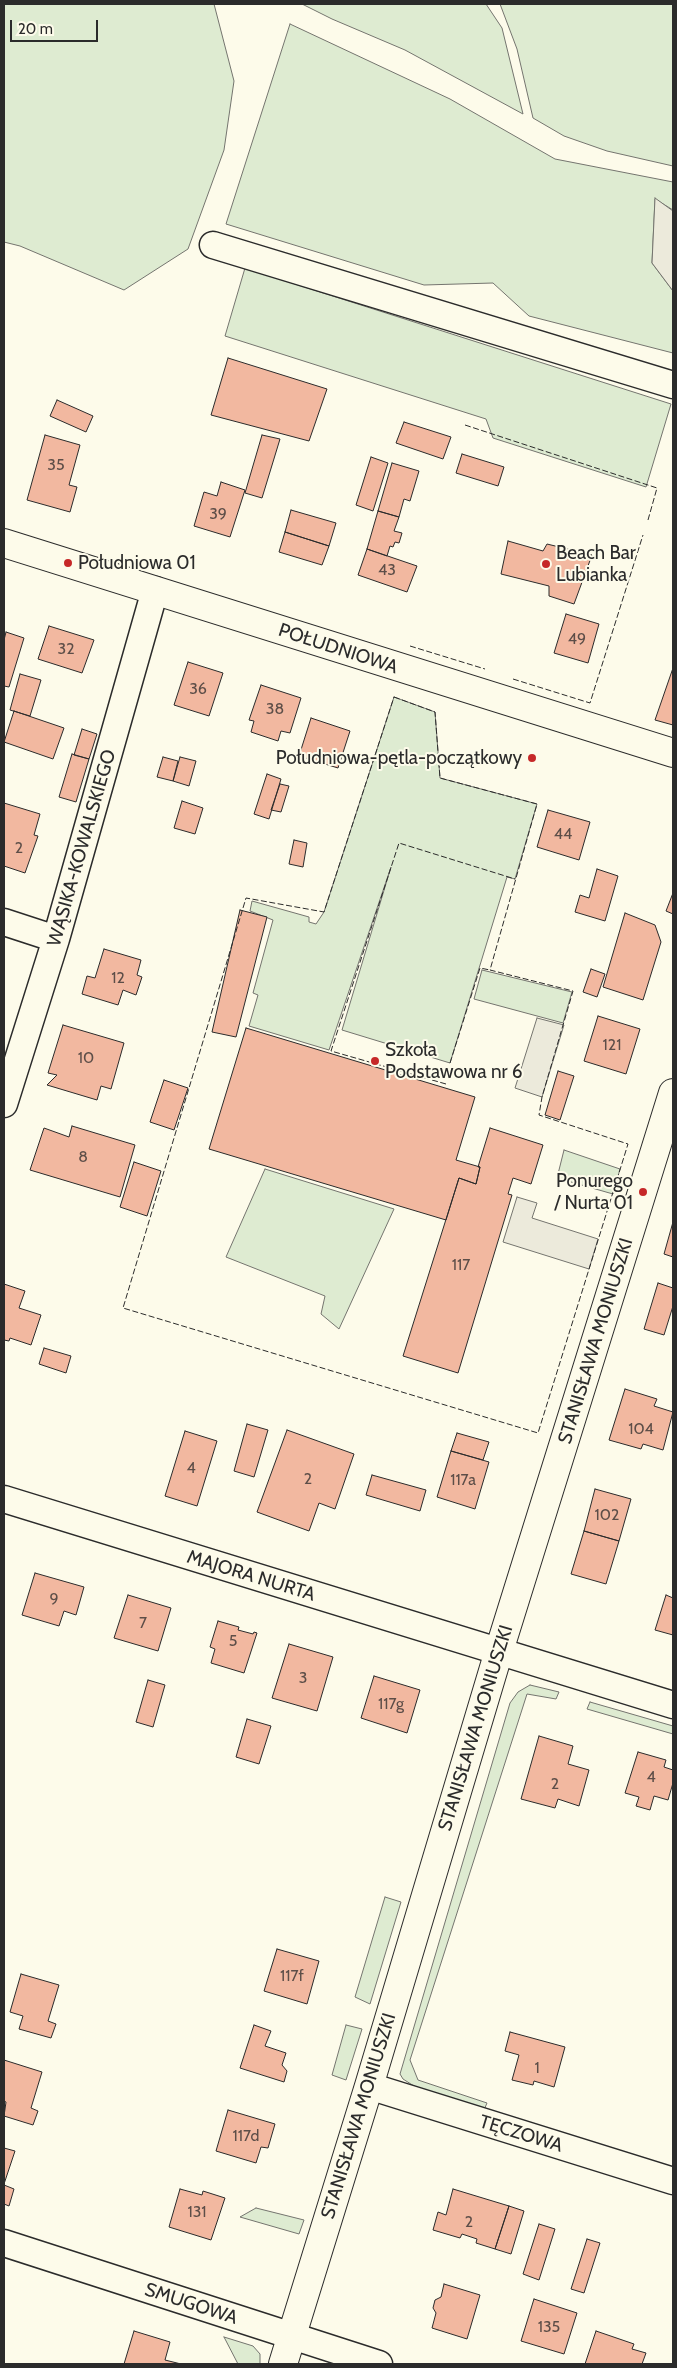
<!DOCTYPE html>
<html>
<head>
<meta charset="utf-8">
<style>
	body { margin:0 }
	#map { position:relative; width:677px; height:2368px; overflow:hidden; background:#fdfbea; font-family:Cabin,sans-serif }
	canvas { display:block }
	.frame { position:absolute; inset:0; border:5px solid #2b2b2b; pointer-events:none }
	.scale { position:absolute; left:10px; top:20px; width:88px; height:22px; box-sizing:border-box; border:2px solid #2b2b2b; border-top:0; padding-left:6px; font-size:15px; line-height:18px; white-space:nowrap; color:#2b2b2b; -webkit-text-stroke:4px #fdfbea; paint-order:stroke }
</style>
</head>
<body>
<div id="map">
<canvas width="677" height="2368"></canvas>
<div class="frame"></div>
<div class="scale">20 m</div>
</div>
<script>
const context = document.querySelector('canvas').getContext('2d');
context.lineJoin = 'round';
function fillPath(path, color) {
  context.fillStyle = color;
  context.fill(path, 'evenodd');
}
function toPath(rows) {
  const path = new Path2D();
  for (const r of rows) {
    path.moveTo(r[0], r[1]);
    for (let i = 2; i < r.length; i += 2) path.lineTo(r[i], r[i + 1]);
  }
  return path;
}
function strokePath(path, color, width, dash) {
  context.strokeStyle = color;
  context.lineWidth = width;
  context.lineCap = dash ? 'butt' : 'round';
  context.setLineDash(dash || []);
  context.stroke(path);
}
function drawText(font, color, halo, rows, align = 'center') {
  context.font = font + ' Cabin,sans-serif';
  context.lineWidth = 4;
  context.setLineDash([]);
  context.textBaseline = 'middle';
  context.strokeStyle = halo;
  context.fillStyle = color;
  for (const [text, x, y, turn = 0] of rows) {
    context.save();
    context.translate(x, y);
    context.rotate((+turn || 0) * Math.PI / 180);
    context.textAlign = isNaN(turn) ? turn : align;
    if (halo) context.strokeText(text, 0, 0);
    context.fillText(text, 0, 0);
    context.restore();
  }
}
const green = toPath([
	[4,4,214,4,234,81,224,150,188,249,124,290,20,246,4,242,4,4],
	[302,4,486,4,502,28,523,114,405,50,332,19,302,4],
	[500,4,673,4,673,166,607,151,564,136,533,118,517,49,500,4],
	[290,24,450,99,555,159,673,182,673,210,655,199,652,263,673,291,673,353,529,316,493,283,424,285,226,224,290,24],
	[245,268,671,404,646,487,493,438,486,419,225,336,245,268],
	[394,697,435,712,440,778,537,804,515,879,507,877,450,1063,342,1030,391,867,329,1050,249,1026,258,995,253,993,273,920,250,911,252,901,309,917,309,922,316,924,324,912,394,697],
	[482,970,572,992,563,1023,474,999,482,970],
	[564,1150,620,1169,613,1194,557,1178,564,1150],
	[265,1169,394,1209,339,1329,321,1314,325,1296,226,1257,265,1169],
	[530,1685,559,1692,556,1699,527,1694,410,2060,418,2080,487,2103,484,2110,414,2086,403,2079,400,2074,510,1703,518,1692,530,1685],
	[590,1702,673,1726,673,1734,587,1709,590,1702],
	[385,1897,401,1902,370,2004,355,1997,385,1897],
	[346,2025,362,2029,346,2080,332,2075,346,2025],
	[256,2208,304,2220,299,2234,240,2217,256,2208],
	[224,2337,253,2346,260,2354,260,2364,238,2364,224,2337]
]);
const parking = toPath([
	[655,198,673,211,673,291,652,263,655,198],
	[537,1018,564,1025,542,1097,515,1088,537,1018],
	[517,1197,537,1203,532,1218,598,1239,589,1269,503,1242,517,1197]
]);
const building = toPath([
	[228,358,327,389,309,441,211,415,228,358],
	[57,400,93,416,86,432,50,416,57,400],
	[404,422,451,437,443,459,396,443,404,422],
	[45,435,80,445,69,485,77,487,70,512,27,500,45,435],
	[262,435,280,439,262,498,245,493,262,435],
	[462,454,504,467,498,486,456,473,462,454],
	[371,457,388,463,373,511,356,505,371,457],
	[392,463,419,471,410,501,404,499,399,517,378,511,392,463],
	[221,482,245,490,230,537,194,526,204,492,217,496,221,482],
	[291,510,336,523,329,546,285,532,291,510],
	[378,511,399,517,394,531,402,533,399,543,395,542,393,547,390,546,387,556,367,549,378,511],
	[285,532,329,546,322,565,279,552,285,532],
	[508,541,543,551,547,544,592,555,574,604,549,596,549,586,501,574,508,541],
	[367,549,417,566,407,592,358,575,367,549],
	[566,614,599,624,588,663,554,653,566,614],
	[49,626,94,640,82,673,38,659,49,626],
	[6,632,24,638,9,687,4,686,4,640,6,632],
	[188,662,223,673,209,716,174,705,188,662],
	[673,668,673,725,655,720,673,668],
	[20,674,41,680,30,716,10,710,20,674],
	[261,685,301,698,290,733,281,731,278,741,251,732,254,721,249,720,261,685],
	[14,711,64,728,53,759,4,742,14,711],
	[311,718,350,731,338,768,299,756,311,718],
	[82,729,97,734,89,759,74,755,82,729],
	[72,754,89,759,76,802,59,797,72,754],
	[163,757,178,761,173,781,157,777,163,757],
	[180,757,196,761,189,786,173,781,180,757],
	[267,774,281,779,269,819,254,814,267,774],
	[280,784,289,786,281,812,271,810,280,784],
	[182,801,203,808,195,834,174,828,182,801],
	[4,803,40,814,34,835,38,836,25,873,4,866,4,803],
	[548,810,590,822,579,860,537,847,548,810],
	[294,840,307,843,303,867,289,864,294,840],
	[597,869,618,876,605,921,575,912,580,895,589,898,597,869],
	[673,893,673,914,666,911,673,893],
	[240,910,267,917,236,1037,212,1032,240,910],
	[625,913,655,925,661,942,643,1000,603,987,625,913],
	[104,949,141,960,137,975,142,977,136,995,123,990,118,1005,82,994,87,976,95,978,104,949],
	[591,969,605,974,597,997,583,992,591,969],
	[598,1016,640,1029,626,1074,584,1061,598,1016],
	[63,1025,124,1043,111,1089,101,1086,97,1100,47,1085,57,1075,48,1073,63,1025],
	[246,1028,475,1097,456,1160,480,1167,476,1184,459,1178,446,1220,209,1149,246,1028],
	[558,1071,574,1076,560,1120,545,1115,558,1071],
	[164,1080,188,1088,174,1130,150,1122,164,1080],
	[72,1126,135,1145,120,1197,30,1170,44,1128,69,1137,72,1126],
	[490,1128,543,1145,531,1184,513,1178,508,1194,512,1195,458,1373,403,1356,459,1178,476,1184,480,1167,478,1167,490,1128],
	[134,1162,161,1171,147,1216,120,1207,134,1162],
	[673,1222,673,1257,664,1254,673,1222],
	[658,1283,673,1288,673,1306,664,1335,644,1329,658,1283],
	[4,1284,25,1291,19,1308,41,1315,31,1345,10,1338,9,1341,4,1340,4,1284],
	[44,1348,71,1356,66,1373,39,1364,44,1348],
	[625,1389,657,1399,654,1406,673,1412,663,1450,643,1444,641,1449,609,1440,625,1389],
	[247,1424,268,1430,254,1477,234,1471,247,1424],
	[287,1430,354,1454,335,1509,319,1503,309,1531,257,1512,287,1430],
	[185,1431,217,1441,197,1506,165,1496,185,1431],
	[457,1433,489,1442,483,1460,451,1451,457,1433],
	[451,1451,489,1462,475,1509,437,1497,451,1451],
	[372,1475,426,1490,420,1511,366,1495,372,1475],
	[595,1489,631,1499,619,1541,584,1531,595,1489],
	[584,1531,619,1541,606,1584,571,1574,584,1531],
	[35,1573,84,1587,76,1615,64,1611,59,1626,22,1615,35,1573],
	[128,1595,171,1608,158,1651,114,1638,128,1595],
	[666,1595,673,1598,673,1635,655,1630,666,1595],
	[218,1621,239,1627,238,1630,253,1634,254,1632,257,1633,244,1673,211,1663,215,1649,210,1647,218,1621],
	[289,1644,333,1657,317,1711,272,1698,289,1644],
	[374,1676,420,1690,407,1733,361,1718,374,1676],
	[148,1680,165,1685,153,1727,136,1722,148,1680],
	[247,1719,271,1726,259,1764,236,1757,247,1719],
	[539,1736,573,1746,568,1764,589,1770,579,1806,558,1799,555,1808,521,1799,539,1736],
	[638,1752,666,1760,664,1767,673,1770,673,1783,668,1800,654,1796,650,1810,636,1806,639,1797,625,1793,638,1752],
	[277,1949,319,1961,307,2004,264,1991,277,1949],
	[21,1974,59,1985,48,2021,56,2024,51,2038,19,2029,23,2016,10,2012,21,1974],
	[254,2025,271,2031,265,2046,286,2053,282,2065,287,2071,284,2082,240,2068,254,2025],
	[510,2032,565,2047,554,2087,534,2081,533,2085,512,2080,519,2055,505,2051,510,2032],
	[4,2060,42,2072,31,2108,38,2111,33,2125,4,2116,6,2102,4,2101,4,2060],
	[228,2110,275,2124,268,2148,261,2147,256,2163,216,2151,228,2110],
	[4,2148,15,2151,4,2184,4,2148],
	[4,2185,14,2189,9,2206,4,2204,4,2185],
	[180,2189,202,2195,203,2191,225,2198,211,2240,169,2227,180,2189],
	[453,2189,509,2206,495,2249,476,2243,477,2239,462,2234,460,2238,433,2230,438,2212,446,2215,453,2189],
	[509,2206,524,2211,511,2254,495,2249,509,2206],
	[539,2224,555,2229,539,2280,523,2274,539,2224],
	[587,2239,600,2243,584,2293,571,2289,587,2239],
	[444,2284,480,2295,467,2339,432,2328,436,2313,433,2308,435,2300,441,2297,444,2284],
	[534,2299,577,2313,564,2354,521,2341,534,2299],
	[134,2331,170,2342,165,2360,181,2364,124,2364,134,2331],
	[596,2331,634,2344,632,2349,646,2353,642,2364,585,2364,596,2331]
]);
const street = toPath([
	[213,245,673,385],
	[4,922,56,939],
	[4,1104,56,939,155,590],
	[4,1499,673,1705],
	[369,2086,673,2181],
	[4,2243,379,2364]
]);
const secondary = toPath([
	[4,543,673,753],
	[283,2364,369,2086,499,1651,673,1093]
]);
const fence = toPath([
	[465,425,657,488,648,520],
	[410,646,485,669],
	[513,679,590,703,643,535],
	[394,697,435,712,440,778,537,804,490,970,573,991,542,1097,539,1115,628,1144,538,1433,123,1308,246,898,324,912,394,697],
	[450,1063,480,968,490,970],
	[446,1084,331,1051,399,843,515,879]
]);
const markers = [
	[68,563,5,"#c62828"],
	[546,564,5,"#c62828"],
	[532,758,5,"#c62828"],
	[375,1061,5,"#c62828"],
	[643,1192,5,"#c62828"]
];
const numberNames = [
	["35",56,465],
	["39",218,514],
	["43",387,570],
	["49",577,639],
	["32",66,649],
	["36",198,689],
	["38",275,709],
	["44",563,834],
	["2",19,848],
	["12",118,978],
	["121",612,1045],
	["10",86,1058],
	["8",83,1157],
	["117",461,1265],
	["104",641,1429],
	["4",191,1468],
	["2",308,1479],
	["117a",463,1480],
	["102",607,1515],
	["9",54,1599],
	["7",143,1623],
	["5",233,1641],
	["3",303,1678],
	["117g",391,1704],
	["4",651,1777],
	["2",555,1784],
	["117f",292,1976],
	["1",537,2068],
	["117d",246,2136],
	["131",197,2212],
	["2",469,2222],
	["135",549,2327]
];
const poiNames = [
	["Beach Bar",556,553],
	["Lubianka",556,575],
	["Południowa 01",78,563],
	["Południowa-pętla-początkowy",522,758,"right"],
	["Szkoła",385,1050],
	["Podstawowa nr 6",385,1072],
	["Ponurego",633,1181,"right"],
	["/ Nurta 01",633,1203,"right"]
];
const streetNames = [
	["POŁUDNIOWA",338,649,18],
	["WĄSIKA-KOWALSKIEGO",82,848,-74],
	["STANISŁAWA MONIUSZKI",596,1341,-73],
	["MAJORA NURTA",251,1576,17],
	["STANISŁAWA MONIUSZKI",476,1728,-73],
	["STANISŁAWA MONIUSZKI",359,2116,-73],
	["TĘCZOWA",521,2134,17],
	["SMUGOWA",191,2304,18]
];
fillPath(green, '#deebd1');
strokePath(green, '#74746e', 1);
fillPath(parking, '#eceadb');
strokePath(parking, '#74746e', 1);
fillPath(building, '#f2b8a0');
strokePath(building, '#2b2b2b', 1);
strokePath(street, '#2b2b2b', 29);
strokePath(secondary, '#2b2b2b', 30);
strokePath(street, '#fdfbea', 26);
strokePath(secondary, '#fdfbea', 28);
strokePath(fence, '#2b2b2b', 1, [6, 2.5]);
for (const [x, y, r, color] of markers) {
  const dot = new Path2D();
  dot.arc(x, y, r, 0, 2 * Math.PI);
  context.fillStyle = color;
  context.fill(dot);
  strokePath(dot, '#fdfbea', 2);
}
drawText('16px', '#5d4e48', null, numberNames);
drawText('19px', '#2b2b2b', '#fdfbea', poiNames, 'left');
drawText('19px', '#2b2b2b', '#fdfbea', streetNames);
</script>
</body>
</html>
